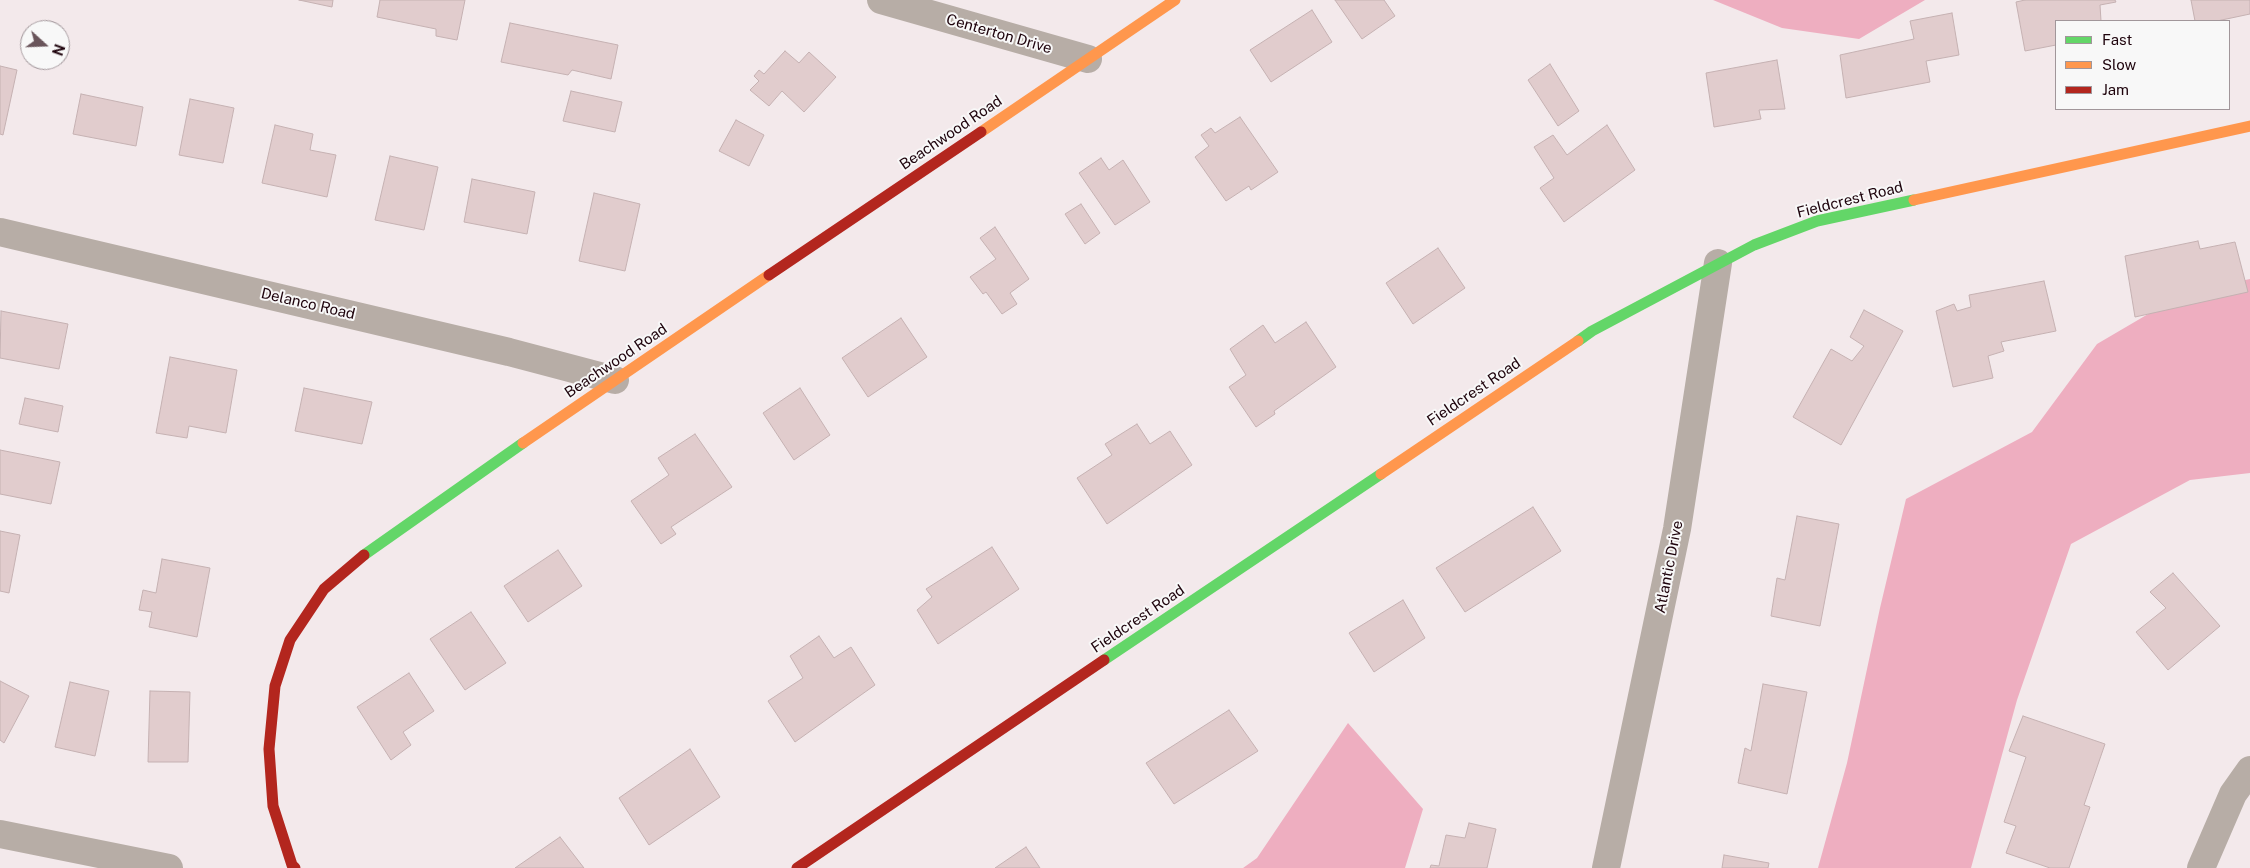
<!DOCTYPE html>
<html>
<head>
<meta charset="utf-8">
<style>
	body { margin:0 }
	#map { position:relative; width:2250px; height:868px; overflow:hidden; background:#f3e9eb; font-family:"Public Sans",sans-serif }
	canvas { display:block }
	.legend { position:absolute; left:2055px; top:20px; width:175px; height:90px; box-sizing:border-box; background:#f8f8f8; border:1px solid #a1969a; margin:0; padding:6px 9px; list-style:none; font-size:15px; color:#1e030c }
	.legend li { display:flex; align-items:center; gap:10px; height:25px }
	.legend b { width:25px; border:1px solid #a1969a }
	.north { position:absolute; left:20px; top:20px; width:50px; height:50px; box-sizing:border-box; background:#f8f8f8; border:1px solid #a1969a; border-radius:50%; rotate:110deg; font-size:14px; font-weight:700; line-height:20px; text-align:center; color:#1e030c }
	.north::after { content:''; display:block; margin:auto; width:18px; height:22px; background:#69545a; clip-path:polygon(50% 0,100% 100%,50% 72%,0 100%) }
</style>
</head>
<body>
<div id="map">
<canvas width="2250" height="868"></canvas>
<ul class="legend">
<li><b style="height:6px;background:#63d668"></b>Fast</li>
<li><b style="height:6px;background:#ff974d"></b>Slow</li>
<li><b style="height:6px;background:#b3261e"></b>Jam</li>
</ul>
<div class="north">N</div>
</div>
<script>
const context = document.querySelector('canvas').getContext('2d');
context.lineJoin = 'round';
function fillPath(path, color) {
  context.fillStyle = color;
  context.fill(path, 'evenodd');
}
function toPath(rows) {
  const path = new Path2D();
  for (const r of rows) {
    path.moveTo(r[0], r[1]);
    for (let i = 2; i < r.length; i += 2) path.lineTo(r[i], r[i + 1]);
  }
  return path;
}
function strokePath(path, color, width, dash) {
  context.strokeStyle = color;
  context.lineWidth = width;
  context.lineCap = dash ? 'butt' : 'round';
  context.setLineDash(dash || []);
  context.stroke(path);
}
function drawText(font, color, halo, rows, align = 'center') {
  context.font = font + ' "Public Sans",sans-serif';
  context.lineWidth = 4;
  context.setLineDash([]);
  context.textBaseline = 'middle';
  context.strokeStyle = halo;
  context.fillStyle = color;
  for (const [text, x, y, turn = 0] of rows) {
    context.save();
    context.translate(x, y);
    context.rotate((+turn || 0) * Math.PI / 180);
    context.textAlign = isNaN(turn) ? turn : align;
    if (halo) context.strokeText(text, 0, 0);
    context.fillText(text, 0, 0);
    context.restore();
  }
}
const forest = toPath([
	[1713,0,1925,0,1859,39,1782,28],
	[2250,279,2250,473,2190,480,2071,544,2017,700,1971,868,1818,868,1847,763,1880,608,1906,499,2032,432,2097,344,2184,293],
	[1348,723,1423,809,1405,868,1243,868,1257,858]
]);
const building = toPath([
	[299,0,333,0,332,7,299,0],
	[380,0,465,0,457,40,436,36,436,29,377,17,380,0],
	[1335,0,1384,0,1395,16,1362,39,1335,0],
	[2025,0,2115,0,2116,2,2100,5,2101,21,2056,21,2056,45,2025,51,2016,2,2025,0],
	[2191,0,2250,0,2250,14,2217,21,2195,21,2191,0],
	[1312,10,1332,42,1271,82,1250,50,1312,10],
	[1952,13,1959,55,1926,61,1930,82,1846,98,1840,55,1914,39,1910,21,1952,13],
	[510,23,618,45,611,79,572,70,568,75,501,62,510,23],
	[785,51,799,63,809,52,836,77,804,112,782,91,769,106,750,90,759,81,754,76,759,70,764,74,785,51],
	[1777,60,1785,109,1759,110,1761,119,1714,127,1706,73,1777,60],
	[1550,64,1579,111,1558,126,1528,80,1550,64],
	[0,66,17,70,3,135,0,134,0,66],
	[571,91,622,102,615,132,563,121,571,91],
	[81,94,143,107,136,146,73,134,81,94],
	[190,99,234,108,223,163,179,155,190,99],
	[1240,117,1278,172,1251,190,1249,186,1226,201,1195,157,1209,146,1201,135,1211,128,1215,133,1240,117],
	[736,120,764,135,749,166,719,151,736,120],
	[275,125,313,134,310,150,336,155,327,197,262,183,275,125],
	[1607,125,1635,170,1564,222,1540,188,1554,178,1534,147,1553,135,1567,155,1607,125],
	[390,156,438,167,424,230,375,220,390,156],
	[1101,158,1109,170,1123,160,1150,202,1115,225,1079,173,1101,158],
	[472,179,535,192,527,234,464,222,472,179],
	[594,193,640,204,625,271,579,261,594,193],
	[1081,204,1100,233,1085,244,1065,214,1081,204],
	[995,227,1029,279,1010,293,1017,304,1002,314,986,292,983,294,970,277,996,259,980,238,995,227],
	[2198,241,2200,249,2235,242,2248,292,2135,317,2125,256,2198,241],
	[1438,248,1465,288,1413,324,1386,283,1438,248],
	[2044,281,2056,331,2001,342,2004,351,1988,356,1993,378,1953,387,1936,311,1954,304,1957,311,1971,307,1969,295,2044,281],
	[1864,310,1903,331,1841,445,1793,417,1831,349,1852,361,1864,346,1850,337,1864,310],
	[1,311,68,324,59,369,0,358,1,311],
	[901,318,927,357,868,397,842,358,901,318],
	[1306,322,1336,367,1274,411,1275,414,1256,427,1229,387,1246,375,1230,349,1263,325,1275,343,1306,322],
	[170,357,237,370,226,433,189,426,187,438,156,433,170,357],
	[304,388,372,402,362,444,295,431,304,388],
	[800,388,830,435,794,460,763,413,800,388],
	[25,398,63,406,58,432,19,424,25,398],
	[1137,424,1150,444,1170,431,1192,465,1107,524,1077,478,1112,455,1105,444,1137,424],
	[695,434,732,487,671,527,676,534,661,544,631,501,669,475,658,458,695,434],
	[0,450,60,462,51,504,0,494,0,450],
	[1533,507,1561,551,1465,612,1436,568,1533,507],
	[1797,516,1839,524,1820,626,1771,616,1777,578,1785,580,1797,516],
	[0,531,20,535,9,593,0,591,0,531],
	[992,547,1019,589,938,644,917,610,932,597,926,589,992,547],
	[558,550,582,586,528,622,504,586,558,550],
	[162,559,210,568,197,637,149,627,152,612,139,610,143,590,156,593,162,559],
	[2173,573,2220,626,2168,670,2136,632,2166,608,2150,592,2173,573],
	[1403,600,1425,638,1374,672,1349,633,1403,600],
	[471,612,506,663,465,690,430,639,471,612],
	[819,636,834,658,851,647,875,685,795,742,768,701,803,678,790,656,819,636],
	[409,673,434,711,403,732,411,745,391,760,357,707,409,673],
	[0,681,29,696,4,743,0,740,0,681],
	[70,682,109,691,95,756,55,747,70,682],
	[1763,684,1807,692,1787,794,1738,783,1745,748,1751,751,1763,684],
	[150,691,190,692,188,762,148,762,150,691],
	[1229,710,1258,751,1174,804,1146,763,1229,710],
	[2023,716,2105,744,2084,805,2090,807,2069,868,2050,868,2006,853,2016,826,2004,822,2026,757,2009,751,2023,716],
	[690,749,720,797,649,845,619,798,690,749],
	[1469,823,1496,829,1487,868,1430,868,1431,865,1439,866,1446,835,1465,838,1469,823],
	[560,837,584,868,515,868,560,837],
	[1026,847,1040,868,995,868,1026,847],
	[1724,855,1769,863,1768,868,1722,868,1724,855]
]);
const street = toPath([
	[881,0,1088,59],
	[0,232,509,352,615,380],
	[0,834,169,868],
	[1606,868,1677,529,1718,263],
	[2201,868,2233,794,2250,770]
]);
const fast = toPath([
	[1578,341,1592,331,1754,245,1817,221,1914,200],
	[364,555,523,443],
	[1104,660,1381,474]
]);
const slow = toPath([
	[981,132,1175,0],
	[1914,200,2250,126],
	[523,443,769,275],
	[1381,474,1578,341]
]);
const jam = toPath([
	[769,275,981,132],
	[295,868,292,865,273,806,269,749,275,686,290,640,324,589,364,555],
	[797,868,1104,660]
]);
const streetNames = [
	["Centerton Drive",999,34,16],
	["Beachwood Road",951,133,-34],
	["Fieldcrest Road",1850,200,-14],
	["Delanco Road",308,304,13],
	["Beachwood Road",616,361,-34],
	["Fieldcrest Road",1474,392,-34],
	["Atlantic Drive",1669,567,-79],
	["Fieldcrest Road",1138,619,-34]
];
fillPath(forest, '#eeaec0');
fillPath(building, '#e1cccd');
strokePath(building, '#c5b1b2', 1);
strokePath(street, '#b7ada6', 28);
strokePath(fast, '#63d668', 11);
strokePath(slow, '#ff974d', 11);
strokePath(jam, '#b3261e', 11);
drawText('15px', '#1e030c', '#f8f8f8', streetNames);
</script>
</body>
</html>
